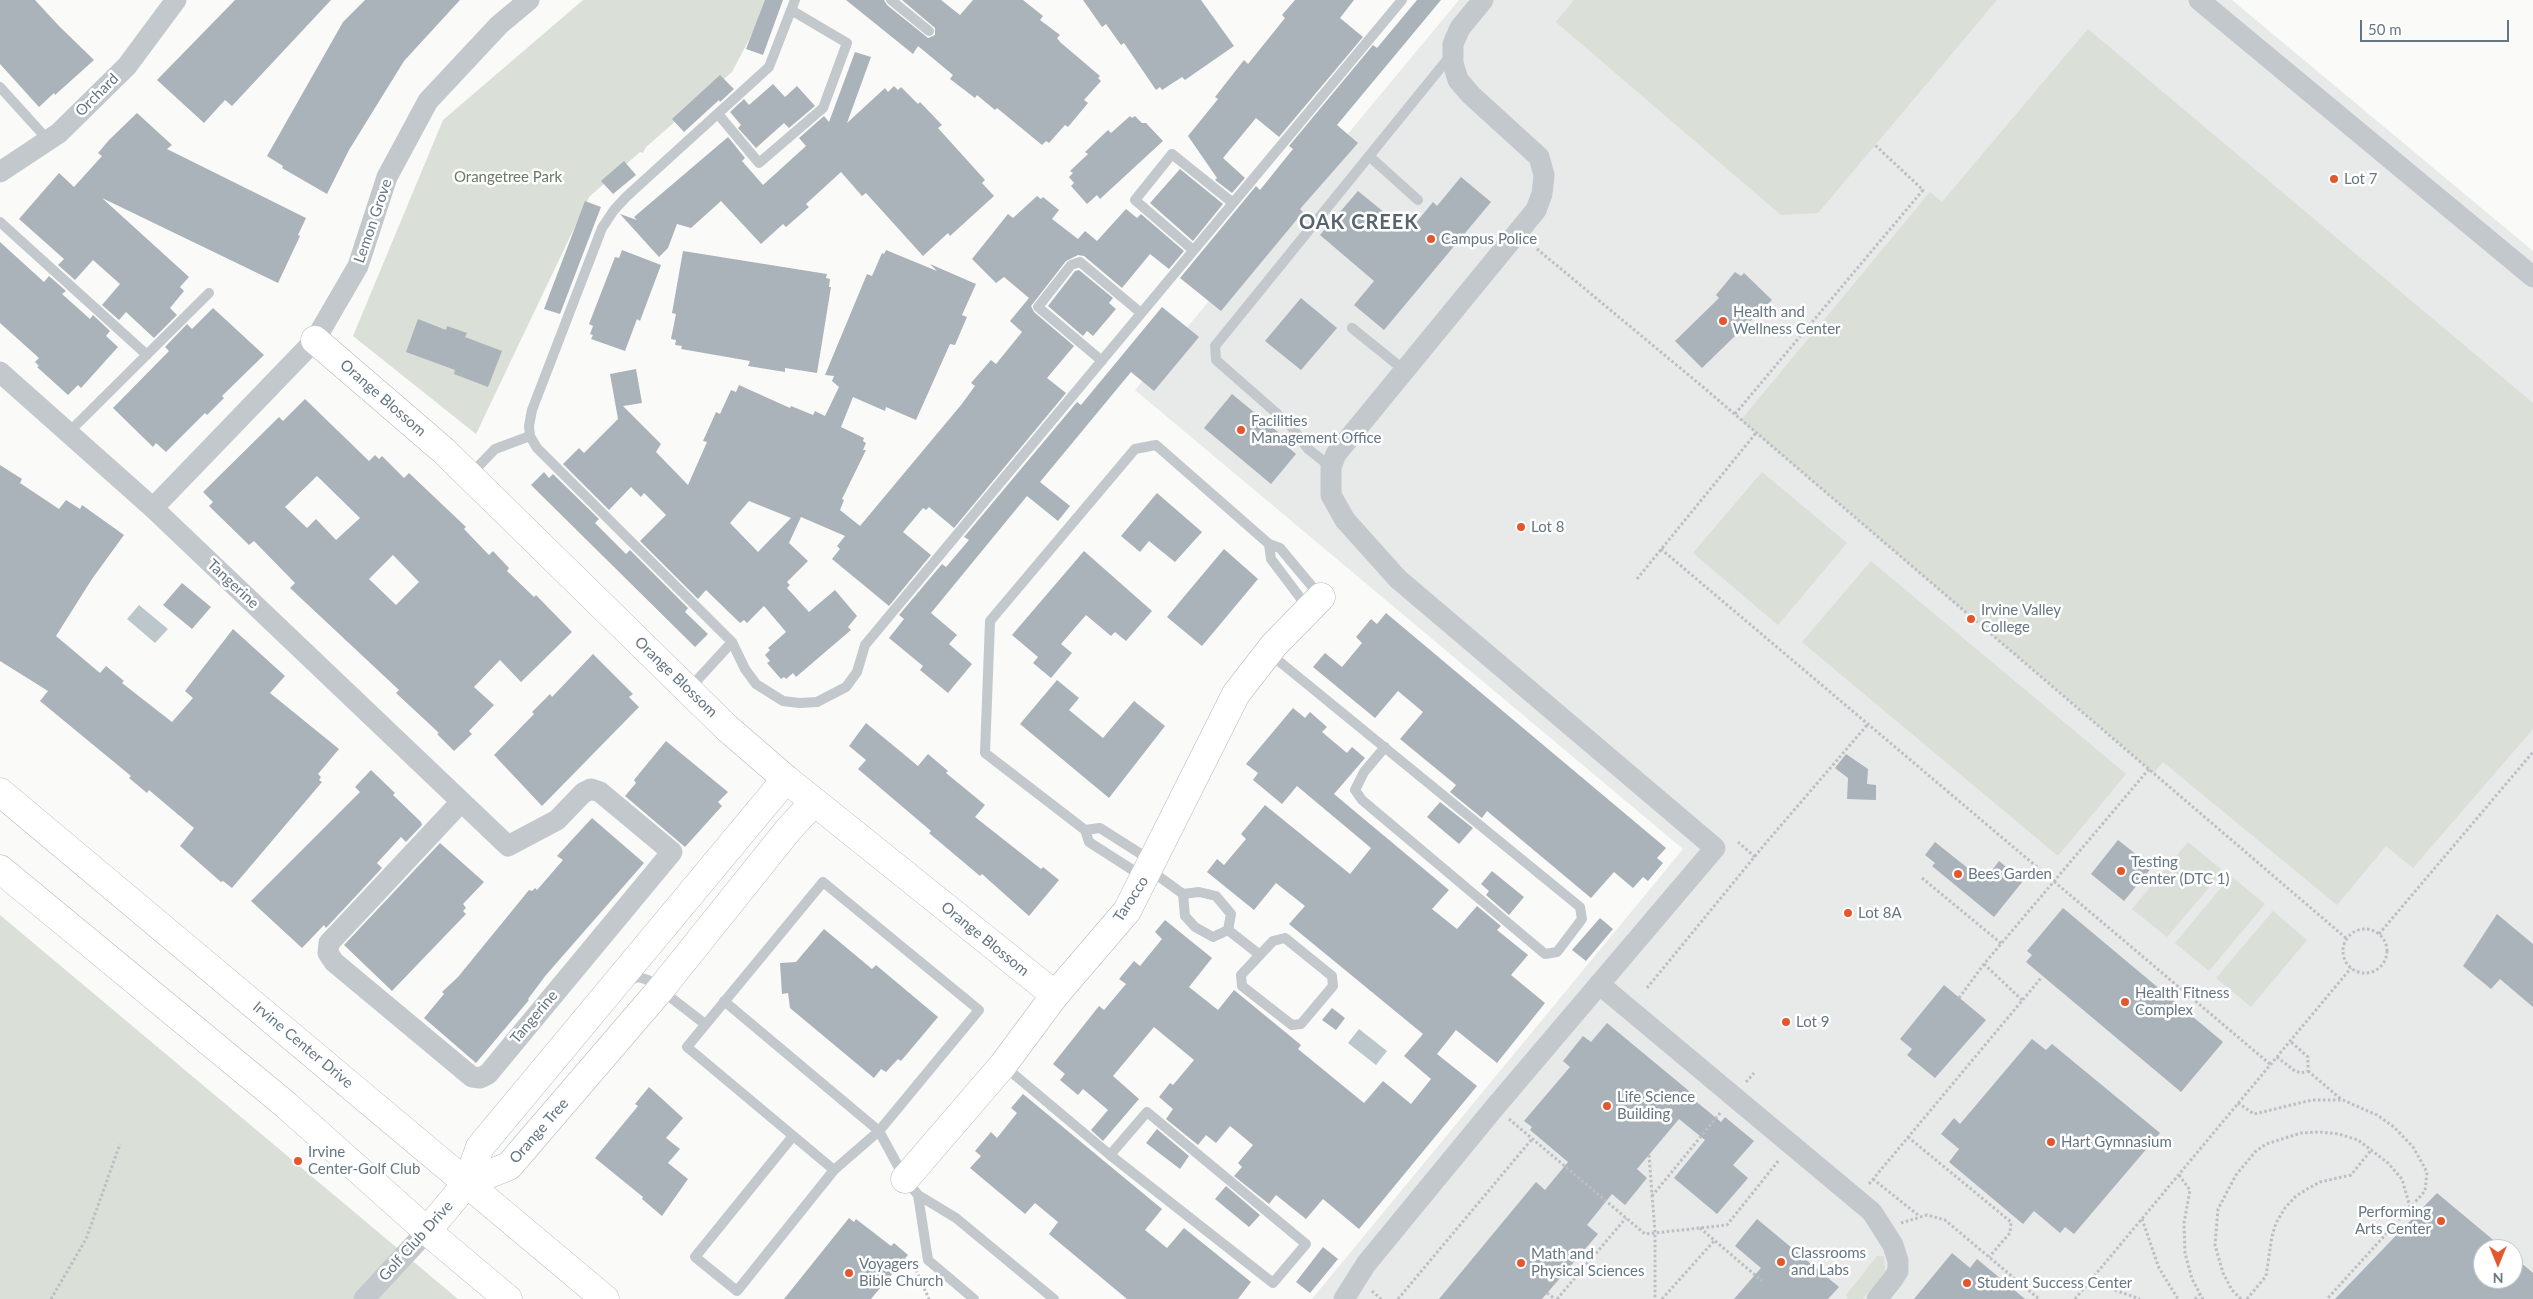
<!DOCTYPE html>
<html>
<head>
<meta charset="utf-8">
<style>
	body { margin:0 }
	#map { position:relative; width:2533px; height:1299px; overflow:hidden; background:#fafaf8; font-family:Lato,sans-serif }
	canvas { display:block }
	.north { position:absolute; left:2473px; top:1239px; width:50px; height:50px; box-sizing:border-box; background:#fff; border:1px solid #c1c8cd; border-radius:50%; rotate:180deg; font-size:14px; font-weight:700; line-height:20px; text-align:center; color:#657683 }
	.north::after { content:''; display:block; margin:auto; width:18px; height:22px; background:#e4572e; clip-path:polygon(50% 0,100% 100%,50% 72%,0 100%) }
	.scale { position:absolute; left:2360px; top:20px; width:149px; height:22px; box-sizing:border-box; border:2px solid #657683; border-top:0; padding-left:6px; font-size:15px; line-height:18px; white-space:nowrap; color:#657683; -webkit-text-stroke:4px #fff; paint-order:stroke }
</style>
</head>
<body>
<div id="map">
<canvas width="2533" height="1299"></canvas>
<div class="north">N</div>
<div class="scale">50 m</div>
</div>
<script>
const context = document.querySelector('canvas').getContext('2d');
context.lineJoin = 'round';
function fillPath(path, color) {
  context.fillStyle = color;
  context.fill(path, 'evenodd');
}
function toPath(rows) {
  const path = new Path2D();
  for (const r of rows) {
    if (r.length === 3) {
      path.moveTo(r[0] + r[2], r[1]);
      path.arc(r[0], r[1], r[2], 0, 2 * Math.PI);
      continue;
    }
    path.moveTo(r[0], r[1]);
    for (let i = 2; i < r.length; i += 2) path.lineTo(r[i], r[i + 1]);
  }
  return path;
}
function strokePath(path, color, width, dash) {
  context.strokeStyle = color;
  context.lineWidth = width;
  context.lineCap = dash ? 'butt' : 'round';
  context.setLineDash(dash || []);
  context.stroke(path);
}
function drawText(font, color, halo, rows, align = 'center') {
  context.font = font + ' Lato,sans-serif';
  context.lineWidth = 5;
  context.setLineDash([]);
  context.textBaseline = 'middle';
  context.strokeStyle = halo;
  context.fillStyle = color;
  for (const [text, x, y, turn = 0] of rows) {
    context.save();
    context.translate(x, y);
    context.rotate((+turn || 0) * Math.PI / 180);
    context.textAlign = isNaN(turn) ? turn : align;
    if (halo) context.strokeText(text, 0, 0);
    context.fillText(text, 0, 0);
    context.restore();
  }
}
const built = toPath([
	[1459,0,2232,0,2533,251,2533,1299,1312,1299,1683,849,1135,390],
	[2483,1249,2513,1249,2513,1279,2483,1279]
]);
const green = toPath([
	[583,0,770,0,732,72,646,147,643,153,640,152,589,197,476,434,353,336,443,120],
	[1574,0,1997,0,1818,213,1781,215,1556,22],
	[2088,29,2533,403,2533,729,2413,868,2386,846,2337,905,2163,762,2154,773,1741,420,1930,192,1942,202],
	[1762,472,1847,543,1778,625,1693,553],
	[1871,561,2126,774,2058,856,1802,642],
	[2188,842,2223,871,2167,937,2132,909],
	[2231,876,2265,904,2209,971,2175,943],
	[2273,911,2307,940,2251,1007,2216,978],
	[0,915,458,1299,0,1299],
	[1877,1256,1884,1256,1885,1272,1863,1299,1848,1299,1846,1295]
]);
const water = toPath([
	[139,605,168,629,155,643,127,619],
	[1359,1029,1387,1051,1376,1065,1348,1043]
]);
const building = toPath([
	[0,0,35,0,59,26,94,60,55,95,54,93,39,107,0,64],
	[235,0,331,0,232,106,225,100,204,123,157,80],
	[365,0,460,0,404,61,349,150,327,194,282,168,283,166,267,156,343,22],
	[765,0,783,0,763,55,746,49],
	[846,0,884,0,887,5,928,38,935,35,935,28,902,0,941,0,960,15,973,0,1023,0,1043,16,1040,20,1060,35,1057,38,1060,42,1100,76,1098,78,1101,81,1084,100,1088,103,1068,127,1065,125,1049,143,1046,141,1042,145,997,108,995,110,977,95,975,98,950,79,953,75,918,46,913,54],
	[1083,0,1201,0,1234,46,1185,80,1182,77,1162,90,1160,87,1156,90,1124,43,1121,45,1106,24,1102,27],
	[1295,0,1354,0,1340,18,1363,37,1279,137,1256,118,1223,158,1245,178,1232,193,1215,180,1217,178,1188,136,1218,99,1215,97,1244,60,1248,64,1285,18,1282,15],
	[1417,0,1441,0,1337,125,1358,143,1300,209,1303,212,1221,311,1180,278,1256,186,1260,190,1293,149,1289,146,1373,45,1377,48],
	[855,52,871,57,847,123,885,88,888,92,894,86,898,90,901,87,918,104,920,102,942,125,938,128,985,180,982,183,994,196,950,236,948,233,923,256,866,193,862,196,841,172,806,204,809,207,786,227,783,224,761,244,721,201,691,228,677,224,668,248,659,257,620,214,637,220,634,217,728,137,745,158,742,161,763,185,806,146,799,138,824,116,829,122],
	[720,75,734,89,720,102,719,100,684,132,672,119],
	[773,84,785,97,797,86,815,106,789,128,784,123,756,148,738,128,741,125,730,112,744,99,749,105],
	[137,113,172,145,167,149,306,218,298,235,300,236,278,283,102,198,189,277,180,287,184,291,170,308,177,315,154,338,126,312,119,320,102,305,120,284,93,260,75,280,58,265,64,259,19,219,59,173,74,187,102,156,98,153,109,140],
	[1130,116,1132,118,1135,116,1142,123,1146,123,1163,141,1100,199,1097,195,1087,204,1071,186,1074,183,1069,177,1073,173,1070,171,1088,154,1085,152,1108,130,1111,133],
	[624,161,636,175,613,194,601,181],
	[1180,169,1223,204,1193,241,1150,203],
	[1461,177,1491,202,1384,330,1354,305,1374,281,1320,235,1358,191,1391,218,1393,216,1410,230,1433,202,1437,206],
	[1037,196,1041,199,1043,197,1059,210,1052,219,1078,239,1085,231,1097,241,1126,209,1137,218,1141,214,1184,251,1169,269,1150,254,1122,288,1084,256,1078,255,1066,261,1031,306,1034,312,1074,346,1047,378,1066,393,954,528,929,507,926,510,923,508,903,532,931,555,889,606,832,559,840,549,837,546,845,536,801,517,789,543,808,561,787,582,790,585,787,588,809,612,835,590,857,616,848,627,851,630,796,677,793,673,786,679,784,677,781,679,767,663,770,661,765,655,770,650,768,648,786,632,764,606,747,623,744,620,740,623,706,590,698,599,640,541,666,515,644,493,641,497,631,487,609,510,563,464,579,448,584,453,618,419,610,374,636,369,642,403,623,406,661,444,656,452,688,485,707,442,703,441,716,412,720,414,731,390,736,392,739,385,790,408,791,406,813,415,815,411,825,416,839,387,832,381,834,376,825,375,867,274,872,276,882,253,884,254,886,250,937,271,930,264,976,284,962,315,967,317,955,345,950,344,916,420,886,407,885,411,853,397,841,427,864,438,863,441,866,443,863,450,866,450,842,499,844,500,840,510,860,526,961,405,975,386,971,383,991,360,996,364,1022,332,1010,321,1029,298,1004,277,996,283,972,259,1008,214,1013,218],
	[749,501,791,518,758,552,730,523],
	[585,201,601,207,560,314,544,309],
	[0,242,44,282,49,276,66,291,62,294,90,319,93,315,110,331,106,336,118,347,81,388,78,385,68,395,37,367,39,366,35,362,39,358,0,323],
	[622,250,661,265,640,321,637,319,625,351,591,339,593,335,590,334,593,326,589,324,615,257,619,258],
	[683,251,827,274,826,278,830,279,829,287,831,287,817,373,785,368,785,372,748,366,750,361,681,349,682,346,675,345,676,340,671,339,676,314,672,313],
	[1079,270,1113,298,1109,303,1116,309,1093,336,1087,331,1083,336,1048,306,1075,271],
	[1735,272,1741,276,1744,273,1772,300,1702,368,1675,341,1719,298,1716,295],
	[1301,298,1337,328,1301,370,1265,341],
	[1162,307,1199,337,1154,391,1131,372,1040,482,1070,506,1058,521,1027,496,931,613,957,635,949,644,972,664,948,693,920,670,923,666,889,638,904,619,899,615,942,564,946,567,969,540,964,537,1077,402,1081,405],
	[213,308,264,355,222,396,224,398,207,415,205,413,166,452,156,443,153,447,113,408,169,351,165,347,187,324,192,329],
	[418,319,446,330,447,326,467,333,465,337,502,351,488,387,454,374,455,370,406,352],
	[1232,394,1278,432,1275,436,1296,454,1271,484,1204,428],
	[305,399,369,461,375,455,379,459,382,456,404,478,409,473,466,527,464,529,489,555,493,551,509,568,507,571,534,597,536,595,572,632,521,682,500,660,474,687,494,705,469,731,472,734,454,751,437,734,439,733,396,693,399,690,290,588,295,583,254,541,249,545,209,506,213,502,203,492,279,417,283,421],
	[317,476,360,518,336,540,316,519,307,528,285,507],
	[393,555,419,582,396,605,369,579],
	[0,465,22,479,20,483,59,509,66,500,80,509,82,505,124,535,92,579,56,636,100,673,106,666,124,681,122,683,172,722,193,698,185,691,233,629,285,676,270,693,339,749,318,774,321,777,319,780,322,782,232,888,223,881,221,882,180,846,194,828,149,790,147,793,129,778,131,776,40,701,48,691,0,661],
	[544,472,549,478,553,474,599,519,595,523,626,554,630,550,688,608,685,612,708,634,695,647,531,485],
	[1157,493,1202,532,1175,562,1149,541,1140,552,1121,536],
	[1224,549,1258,579,1202,646,1167,617],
	[1084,551,1152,611,1126,641,1115,632,1111,636,1086,615,1061,644,1072,653,1051,678,1033,663,1038,657,1012,635],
	[182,583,211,607,192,629,163,605],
	[1386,613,1666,848,1657,858,1663,863,1648,881,1643,877,1633,888,1614,872,1591,898,1487,811,1482,818,1450,792,1456,785,1400,739,1423,712,1398,691,1375,718,1313,667,1325,653,1342,667,1362,643,1356,637,1371,619,1377,624],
	[593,654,633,694,629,697,639,707,542,806,494,755,534,714,532,712,550,694,552,697],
	[1057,680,1079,698,1069,710,1103,738,1134,701,1165,726,1109,798,1020,724],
	[1293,708,1305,718,1310,712,1327,727,1322,732,1347,753,1352,747,1365,758,1334,794,1449,890,1432,909,1457,929,1477,906,1501,926,1497,930,1528,955,1511,975,1545,1003,1497,1063,1456,1030,1437,1054,1477,1086,1359,1229,1323,1199,1306,1219,1276,1195,1269,1204,1234,1176,1242,1167,1238,1163,1253,1145,1230,1126,1216,1143,1206,1135,1198,1145,1166,1119,1173,1109,1159,1097,1170,1083,1173,1085,1194,1060,1154,1027,1113,1076,1139,1099,1103,1141,1091,1130,1108,1110,1083,1089,1078,1095,1060,1080,1065,1074,1053,1064,1099,1006,1104,1010,1126,984,1119,979,1134,961,1140,966,1162,939,1155,932,1165,920,1212,958,1189,987,1218,1010,1234,990,1301,1045,1298,1049,1364,1103,1383,1081,1411,1104,1431,1079,1404,1056,1423,1034,1289,924,1305,906,1276,883,1254,910,1207,872,1217,859,1224,865,1246,839,1241,834,1265,805,1350,874,1371,848,1297,786,1282,804,1253,780,1258,773,1246,764],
	[866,723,918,766,928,754,948,771,946,773,985,805,975,817,1041,869,1043,867,1059,880,1029,916,982,874,980,876,929,833,931,831,858,769,866,760,849,746],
	[666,741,728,792,718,802,722,806,685,847,625,796,636,783,634,780],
	[1846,754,1868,769,1867,784,1876,785,1876,800,1847,799,1848,778,1835,768],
	[371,770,395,793,393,795,421,822,422,825,406,842,401,837,377,863,382,868,326,928,324,925,302,948,251,901,360,792,355,787],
	[1440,802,1473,828,1459,844,1427,817],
	[592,818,644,863,546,975,528,999,529,1000,476,1063,424,1018,444,994,442,992,458,977,529,890,532,891,535,888,537,890,563,860,557,856],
	[2118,840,2152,867,2124,901,2091,874],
	[1935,842,1984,881,1999,861,2023,881,1994,917,1932,866,1935,863,1925,855],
	[440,843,484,882,463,904,466,908,463,911,466,914,392,991,344,945],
	[1492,871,1524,897,1509,915,1486,895,1489,891,1481,884],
	[2063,908,2223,1042,2181,1092,2026,962,2032,955,2027,951],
	[2497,914,2533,944,2533,1007,2500,979,2491,989,2463,966],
	[1600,918,1613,929,1586,961,1572,950],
	[824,929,872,969,876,965,938,1017,901,1061,898,1059,886,1072,881,1069,874,1078,790,1008,788,993,782,994,780,963,796,962],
	[1944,985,1986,1020,1935,1078,1907,1055,1912,1049,1900,1039],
	[1332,1008,1345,1018,1336,1030,1322,1020],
	[1607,1023,1689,1091,1687,1094,1721,1122,1725,1117,1754,1141,1733,1165,1748,1178,1717,1214,1674,1178,1705,1140,1679,1119,1637,1169,1647,1178,1625,1205,1612,1194,1587,1225,1598,1234,1542,1299,1439,1299,1536,1182,1545,1190,1568,1162,1530,1130,1532,1127,1524,1121,1570,1067,1563,1061,1583,1036,1591,1042],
	[2032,1039,2046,1050,2052,1044,2160,1133,2074,1234,2065,1227,2060,1233,2034,1211,2023,1224,1949,1162,1959,1149,1941,1134,1954,1118,1960,1124],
	[649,1087,683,1118,666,1138,680,1149,668,1163,688,1179,662,1216,642,1199,643,1197,595,1158,638,1106,635,1104],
	[1023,1094,1162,1209,1145,1230,1167,1248,1184,1228,1251,1282,1238,1299,1127,1299,1049,1234,1058,1222,1035,1203,1025,1214,970,1168,981,1156,975,1151,991,1132,997,1138,1017,1113,1011,1108],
	[1157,1129,1189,1156,1180,1169,1146,1143],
	[1226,1186,1260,1215,1249,1227,1215,1199],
	[2437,1193,2504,1249,2483,1249,2483,1279,2513,1279,2513,1256,2533,1273,2533,1299,2335,1299],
	[849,1218,854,1222,856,1219,891,1246,894,1243,908,1255,871,1299,784,1299],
	[1757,1219,1839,1287,1828,1299,1734,1299,1761,1268,1735,1246],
	[1323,1247,1338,1259,1310,1293,1296,1282],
	[1952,1253,1970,1268,1977,1259,2025,1299,1914,1299]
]);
const path = toPath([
	[1537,249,1703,387,2347,939],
	[1735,414,1923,190,1875,145],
	[1661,549,2271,1065],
	[1637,579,1756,433],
	[1738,842,1755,857],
	[1922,878,2002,944],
	[2365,951,22],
	[2379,934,2533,752],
	[1984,964,2022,1000],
	[1647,988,1765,844,1868,724],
	[1959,998,1984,964,2149,769],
	[2277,1057,2295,1071,2301,1073,2308,1071,2308,1057,2290,1041],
	[2308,1071,2342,1100],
	[1746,1082,1754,1073],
	[2238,1103,2254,1114,2312,1100,2343,1100,2377,1115,2394,1127,2413,1147,2427,1172,2425,1191,2327,1299],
	[1509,1119,1645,1234,1727,1225,1779,1160],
	[1908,1137,2011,1222,2010,1233,1989,1257],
	[1649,1155,1655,1232,1655,1299],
	[2179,1175,2190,1190,2184,1223,2185,1253,2192,1279,2203,1299],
	[1873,1179,1918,1215],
	[1869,1184,2041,978],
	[1652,1196,1721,1112],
	[2142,1219,2159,1268,2178,1299],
	[1901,1223,1927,1215,1945,1220,2039,1299],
	[1700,1228,1762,1281],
	[916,1270,929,1299],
	[2094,1277,2106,1287,2140,1299],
	[1372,1291,1381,1299],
	[1547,1293,1555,1299],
	[51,1299,86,1239,120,1144],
	[1398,1299,1532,1139],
	[1557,1299,1626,1218],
	[1662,1299,1714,1241],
	[2075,1299,2351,968],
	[2195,1299,2200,1294],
	[2241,1299,2232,1290,2223,1273,2215,1245,2218,1209,2236,1175,2255,1152,2266,1144,2301,1133,2319,1132,2339,1134,2358,1140,2388,1163,2402,1179,2410,1207],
	[2247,1299,2266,1276,2272,1236,2276,1223,2285,1208,2296,1196,2309,1188,2320,1182,2351,1175,2372,1149]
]);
const lane = toPath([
	[795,0,769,67,626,197,614,210,602,228,532,410,529,426,530,436,537,448,732,642,745,669,756,684,783,701,799,703,817,702,846,687,857,672,865,645,1402,0],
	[891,0,929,31],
	[0,87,48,140],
	[718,114,759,163,823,108,847,43,791,10],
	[1369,156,1418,200],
	[0,222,147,355],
	[1193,250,1135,200,1172,154,1233,203],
	[1352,328,1404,370],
	[1102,361,1038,307,1071,265,1080,262,1141,313],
	[68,433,209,293],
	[1331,467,1308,449,1290,425,1216,360,1215,346,1451,55],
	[470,475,495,449,530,436],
	[1269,544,1271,559,1308,608],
	[1269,653,1580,907,1582,919,1557,952,1545,954,1362,800,1355,790,1364,772,1385,747],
	[689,689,732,642],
	[1085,830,1100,828,1152,861],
	[1150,870,1183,894,1199,892,1216,896,1231,914,1228,930],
	[1142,876,1089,842,1085,830,985,753,990,621,1135,449,1156,445,1269,544,1280,548,1320,596],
	[823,882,979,1010,879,1131,834,1170,687,1047,823,882],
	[1183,894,1185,916,1195,927,1213,937,1228,930],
	[1228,930,1260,955],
	[1285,938,1332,976,1333,986,1301,1024,1292,1025,1242,986,1241,975,1273,941,1285,938],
	[627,981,638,977,648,980,705,1024],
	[724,1001,879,1131,905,1179,918,1195,956,1218,1054,1299],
	[1004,1066,1110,1155,1273,1283,1306,1244,1147,1112,1110,1155],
	[793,1136,695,1257,737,1291,834,1170],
	[918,1195,928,1260,974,1299]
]);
const street = toPath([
	[2199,0,2533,277],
	[0,172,59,133,127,66,176,0],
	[0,372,153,508,508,846,557,820,583,793,591,789,600,792,672,852,488,1074,480,1078,472,1077,334,962,328,953,329,943,461,802],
	[153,508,315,340,358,266,387,177,428,101,499,25,529,0],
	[1599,984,1872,1212,1893,1245,1898,1261,1898,1271,1893,1279,1877,1299],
	[364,1299,427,1231],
	[1344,1299,1366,1264,1495,1107,1715,848,1398,579,1345,520,1331,495,1331,467,1336,454,1536,210,1542,194,1544,175,1539,157,1471,95,1458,80,1453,63,1453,44,1460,28,1483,0]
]);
const secondary = toPath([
	[315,340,444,451,727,728,786,779,1055,995],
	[905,1179,1003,1065,1055,995,1127,911,1236,694,1274,645,1321,597],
	[467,1183,509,1166,660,990,789,829,814,802],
	[427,1231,467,1183,480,1147,786,779]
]);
const primary = toPath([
	[0,792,605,1299],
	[0,869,286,1105,427,1231,508,1299]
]);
const markers = [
	[2334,179,5,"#e4572e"],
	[1431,239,5,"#e4572e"],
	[1723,321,5,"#e4572e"],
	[1241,430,5,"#e4572e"],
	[1521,527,5,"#e4572e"],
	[1971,619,5,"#e4572e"],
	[2121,871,5,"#e4572e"],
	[1958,874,5,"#e4572e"],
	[1848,913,5,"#e4572e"],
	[2125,1002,5,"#e4572e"],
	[1786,1022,5,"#e4572e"],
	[1607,1106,5,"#e4572e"],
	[2051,1142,5,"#e4572e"],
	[298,1161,5,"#e4572e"],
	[2441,1221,5,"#e4572e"],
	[1781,1262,5,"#e4572e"],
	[1521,1263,5,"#e4572e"],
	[849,1273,5,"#e4572e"],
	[1967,1283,5,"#e4572e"]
];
const streetNames = [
	["Orchard",97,95,-45],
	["Lemon Grove",373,221,-71],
	["Orange Blossom",383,398,41],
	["Tangerine",233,584,43],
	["Orange Blossom",676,677,44],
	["Tarocco",1131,899,-57],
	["Orange Blossom",985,939,39],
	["Tangerine",534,1017,-50],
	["Irvine Center Drive",303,1045,40],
	["Orange Tree",539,1131,-49],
	["Golf Club Drive",416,1241,-48]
];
const parkNames = [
	["Orangetree Park",508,177]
];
const poiNames = [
	["Lot 7",2344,179],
	["Campus Police",1441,239],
	["Health and",1733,312],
	["Wellness Center",1733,329],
	["Facilities",1251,421],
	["Management Office",1251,438],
	["Lot 8",1531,527],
	["Irvine Valley",1981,610],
	["College",1981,627],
	["Testing",2131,862],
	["Center (DTC 1)",2131,879],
	["Bees Garden",1968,874],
	["Lot 8A",1858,913],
	["Health Fitness",2135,993],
	["Complex",2135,1010],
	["Lot 9",1796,1022],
	["Life Science",1617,1097],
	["Building",1617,1114],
	["Hart Gymnasium",2061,1142],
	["Irvine",308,1152],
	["Center-Golf Club",308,1169],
	["Performing",2431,1212,"right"],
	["Arts Center",2431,1229,"right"],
	["Classrooms",1791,1253],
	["and Labs",1791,1270],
	["Math and",1531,1254],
	["Physical Sciences",1531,1271],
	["Voyagers",859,1264],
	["Bible Church",859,1281],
	["Student Success Center",1977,1283]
];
const districtNames = [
	["OAK CREEK",1359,223]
];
fillPath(built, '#e8e9e9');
fillPath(green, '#dadfd7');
fillPath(water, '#bbc7cb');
fillPath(building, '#aab3b9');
strokePath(secondary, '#b3babf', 29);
strokePath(primary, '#b5babe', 29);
strokePath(path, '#bbbfc2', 3, [2.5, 2.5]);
strokePath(lane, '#c3c8cc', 10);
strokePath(street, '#c3c8cc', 21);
strokePath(secondary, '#fff', 28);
strokePath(primary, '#fff', 28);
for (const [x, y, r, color] of markers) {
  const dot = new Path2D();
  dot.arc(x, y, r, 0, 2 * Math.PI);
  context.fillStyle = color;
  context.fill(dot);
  strokePath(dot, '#fff', 2);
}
drawText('15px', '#657683', '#fff', streetNames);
drawText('15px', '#687a64', '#fff', parkNames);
drawText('15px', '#657683', '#fff', poiNames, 'left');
context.letterSpacing = '1px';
drawText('bold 20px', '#57646e', '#fff', districtNames);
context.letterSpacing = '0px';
</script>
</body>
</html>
